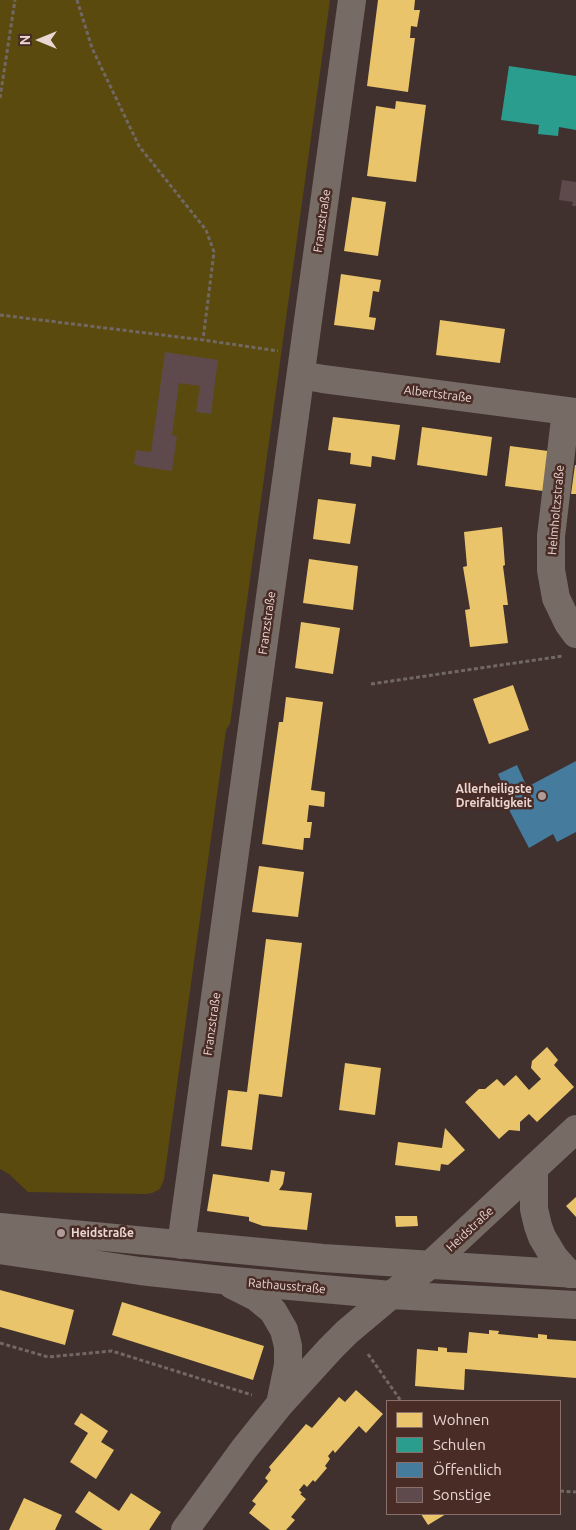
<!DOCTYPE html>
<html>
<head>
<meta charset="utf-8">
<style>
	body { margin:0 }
	#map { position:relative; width:576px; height:1530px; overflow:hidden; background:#41312e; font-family:Ubuntu,sans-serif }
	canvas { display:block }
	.legend { position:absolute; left:386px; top:1400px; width:175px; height:115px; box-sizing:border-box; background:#492c26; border:1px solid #89706b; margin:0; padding:6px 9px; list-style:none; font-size:15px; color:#ead6d2 }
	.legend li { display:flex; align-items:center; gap:10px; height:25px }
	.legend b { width:25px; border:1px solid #89706b }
	.north { position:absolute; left:15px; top:15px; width:50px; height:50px; -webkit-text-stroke:4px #492c26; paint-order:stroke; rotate:270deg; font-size:14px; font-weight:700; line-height:20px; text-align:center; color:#ead6d2 }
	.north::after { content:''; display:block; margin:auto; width:18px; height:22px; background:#ead6d2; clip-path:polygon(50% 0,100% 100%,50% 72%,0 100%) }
</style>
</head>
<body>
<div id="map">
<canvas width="576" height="1530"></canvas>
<ul class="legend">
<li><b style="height:14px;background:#e9c46a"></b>Wohnen</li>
<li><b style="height:14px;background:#2a9d8f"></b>Schulen</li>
<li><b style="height:14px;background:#457b9d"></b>Öffentlich</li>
<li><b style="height:14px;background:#5e4a4c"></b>Sonstige</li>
</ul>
<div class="north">N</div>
</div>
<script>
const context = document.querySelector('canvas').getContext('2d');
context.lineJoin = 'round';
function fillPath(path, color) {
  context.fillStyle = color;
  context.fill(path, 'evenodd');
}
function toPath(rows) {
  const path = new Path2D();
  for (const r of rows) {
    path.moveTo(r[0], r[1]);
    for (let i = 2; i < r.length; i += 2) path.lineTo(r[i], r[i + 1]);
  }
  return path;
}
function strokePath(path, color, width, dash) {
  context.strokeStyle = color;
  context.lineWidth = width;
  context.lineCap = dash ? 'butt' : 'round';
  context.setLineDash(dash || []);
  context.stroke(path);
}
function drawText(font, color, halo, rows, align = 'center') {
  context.font = font + ' Ubuntu,sans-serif';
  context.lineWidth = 5;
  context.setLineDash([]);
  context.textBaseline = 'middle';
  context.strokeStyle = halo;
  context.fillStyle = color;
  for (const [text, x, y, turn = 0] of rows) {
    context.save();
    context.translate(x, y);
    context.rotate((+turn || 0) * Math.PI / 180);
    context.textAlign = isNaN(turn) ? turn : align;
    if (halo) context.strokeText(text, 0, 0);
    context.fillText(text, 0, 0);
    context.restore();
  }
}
const green = toPath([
	[0,0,330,0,230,724,226,730,164,1179,160,1189,152,1193,146,1194,28,1192,9,1174,0,1169]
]);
const homes = toPath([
	[378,0,415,0,414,10,420,10,417,27,411,26,410,38,415,38,408,92,367,86],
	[396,101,426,105,416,182,367,176,376,106,395,109],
	[352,197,386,202,378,256,344,251],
	[341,274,381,280,379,292,373,291,369,317,376,318,374,330,334,325],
	[440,320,505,329,500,363,436,355],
	[333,417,400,425,395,460,372,456,371,467,350,464,351,453,328,450],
	[422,427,492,437,487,476,417,465],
	[510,446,548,451,543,491,505,486],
	[575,465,576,465,576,494,571,494],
	[318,499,356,504,350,544,313,539],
	[502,527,505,565,503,566,508,605,503,605,508,643,470,647,465,610,470,609,463,567,467,566,464,532],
	[309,559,358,566,353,610,303,603],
	[301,622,340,628,333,674,295,668],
	[513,685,529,730,489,744,473,699],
	[286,697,323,702,311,790,325,792,324,807,309,805,307,822,312,822,310,838,304,838,303,850,262,844,279,722,283,722],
	[259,866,304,872,298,917,252,912],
	[266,939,302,943,282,1097,259,1094,252,1150,221,1146,228,1090,247,1092],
	[547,1047,558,1060,554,1065,574,1087,537,1122,529,1114,520,1122,520,1131,509,1130,499,1139,465,1102,479,1089,485,1089,497,1079,504,1086,516,1075,529,1090,541,1079,531,1068,532,1061],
	[345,1063,381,1068,375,1115,339,1110],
	[445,1128,465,1150,448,1165,441,1164,440,1171,395,1165,398,1142,442,1148],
	[271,1170,285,1172,283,1184,279,1190,312,1193,307,1230,263,1226,249,1221,249,1217,207,1211,213,1174,269,1182],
	[576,1197,576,1217,566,1206],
	[395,1216,417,1216,418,1226,396,1227],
	[0,1290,74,1310,65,1345,0,1327],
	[122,1302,264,1346,253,1380,112,1335],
	[489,1330,499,1331,498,1334,538,1338,538,1334,547,1335,547,1339,576,1341,576,1378,465,1369,464,1390,415,1386,417,1349,438,1351,438,1347,447,1348,447,1352,467,1353,469,1332,489,1334],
	[356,1390,383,1414,366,1433,359,1426,335,1453,333,1450,328,1456,330,1459,325,1466,327,1468,315,1482,313,1480,307,1487,304,1484,299,1490,302,1493,300,1494,306,1499,291,1517,295,1520,286,1530,270,1530,249,1513,256,1504,252,1501,268,1481,265,1478,271,1470,269,1467,306,1424,312,1428,339,1397,345,1402],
	[81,1413,108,1431,101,1442,114,1450,96,1479,70,1462,88,1433,74,1424],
	[89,1491,119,1511,131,1493,161,1512,149,1530,103,1530,75,1512],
	[24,1498,62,1515,55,1530,9,1530],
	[421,1514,446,1514,428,1525]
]);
const schools = toPath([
	[509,66,576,76,576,130,559,127,558,136,538,134,539,125,501,120]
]);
const public = toPath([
	[576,761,576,832,557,842,553,834,529,848,508,808,512,805,498,774,517,765,527,787]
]);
const building = toPath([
	[562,180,576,182,576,206,572,206,573,202,559,200],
	[165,352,218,360,211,414,196,412,200,386,179,383,172,435,177,436,172,471,138,466,134,464,136,450,151,452]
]);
const path = toPath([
	[77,0,92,48,139,146,206,230,214,252,203,340],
	[0,98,15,0],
	[0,315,203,340,278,351],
	[371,684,563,656],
	[0,1343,48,1357,112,1351,252,1395],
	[368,1354,401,1401],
	[560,1491,576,1492]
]);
const minor = toPath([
	[301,375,323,379,576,412],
	[566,411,551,536,551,570,556,598,568,623,576,634],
	[534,1168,534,1209,538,1226,542,1237,554,1257,569,1274],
	[0,1227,323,1258,576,1274],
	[181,1245,352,0],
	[0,1250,140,1271,222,1280,391,1295,576,1305],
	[232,1285,256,1297,273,1311,284,1330,288,1346,288,1365,280,1404],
	[185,1530,244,1449,280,1404,330,1349,347,1332,391,1295,430,1265,576,1129]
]);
const markers = [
	[542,796,5,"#af9c99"],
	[61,1233,5,"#af9c99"]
];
const streetNames = [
	["Franzstraße",322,221,-82],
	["Albertstraße",438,394,7],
	["Helmholtzstraße",556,510,-85],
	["Franzstraße",267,623,-82],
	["Franzstraße",212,1024,-82],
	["Heidstraße",470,1229,-43],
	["Rathausstraße",287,1286,5]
];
const poiNames = [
	["Allerheiligste",532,789],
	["Dreifaltigkeit",532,803],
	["Heidstraße",71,1233,"left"]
];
fillPath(green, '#5a4a0e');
fillPath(homes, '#e9c46a');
fillPath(schools, '#2a9d8f');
fillPath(public, '#457b9d');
fillPath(building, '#5e4a4c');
strokePath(path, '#716763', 3, [4, 2.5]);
strokePath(minor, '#776c65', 28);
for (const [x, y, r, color] of markers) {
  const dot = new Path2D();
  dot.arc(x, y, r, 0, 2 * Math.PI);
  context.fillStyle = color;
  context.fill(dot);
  strokePath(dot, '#492c26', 2);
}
drawText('12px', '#ead6d2', '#492c26', streetNames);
drawText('bold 12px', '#ead6d2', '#492c26', poiNames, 'right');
</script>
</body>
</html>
